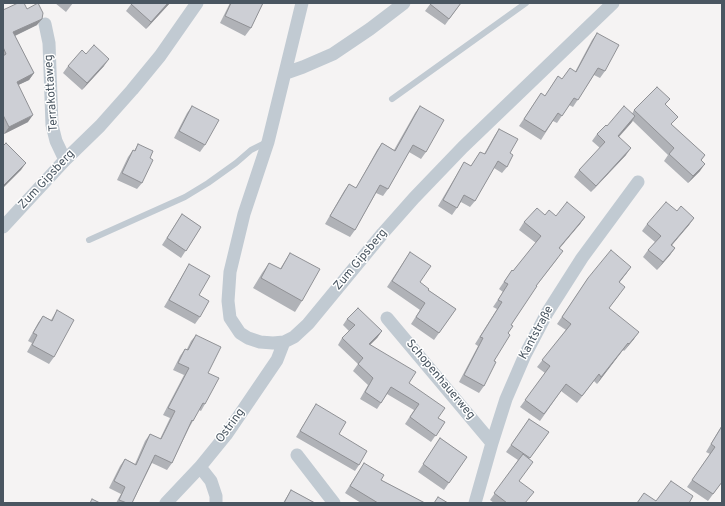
<!DOCTYPE html>
<html>
<head>
<meta charset="utf-8">
<style>
	body { margin:0 }
	#map { position:relative; width:725px; height:506px; overflow:hidden; background:#f5f3f3; font-family:Overpass,sans-serif }
	canvas { display:block }
	.frame { position:absolute; inset:0; border:4px solid #4a5661; pointer-events:none }
</style>
</head>
<body>
<div id="map">
<canvas width="725" height="506"></canvas>
<div class="frame"></div>
</div>
<script>
const context = document.querySelector('canvas').getContext('2d');
context.lineJoin = 'round';
function toPath(rows) {
  const path = new Path2D();
  for (const r of rows) {
    path.moveTo(r[0], r[1]);
    for (let i = 2; i < r.length; i += 2) path.lineTo(r[i], r[i + 1]);
  }
  return path;
}
function strokePath(path, color, width, dash) {
  context.strokeStyle = color;
  context.lineWidth = width;
  context.lineCap = dash ? 'butt' : 'round';
  context.setLineDash(dash || []);
  context.stroke(path);
}
function fillPath(path, color) {
  context.fillStyle = color;
  context.fill(path, 'evenodd');
}
function drawText(font, color, halo, rows, align = 'center') {
  context.font = font + ' Overpass,sans-serif';
  context.lineWidth = 3;
  context.setLineDash([]);
  context.textBaseline = 'middle';
  context.strokeStyle = halo;
  context.fillStyle = color;
  for (const [text, x, y, turn = 0] of rows) {
    context.save();
    context.translate(x, y);
    context.rotate((+turn || 0) * Math.PI / 180);
    context.textAlign = isNaN(turn) ? turn : align;
    if (halo) context.strokeText(text, 0, 0);
    context.fillText(text, 0, 0);
    context.restore();
  }
}
const lane = toPath([
	[392,99,526,3],
	[89,240,185,197,208,183,236,163,251,150,267,142]
]);
const street = toPath([
	[302,3,268,142,244,214,230,272,228,301,230,318,240,333,248,338,260,342,273,343,284,342,294,337,308,324,383,233,414,198,463,147,613,3],
	[45,24,49,43,52,125,56,141,65,160],
	[286,73,303,67,333,54,370,29,404,3],
	[3,227,65,160,100,126,132,90,160,56,197,3],
	[387,318,492,443],
	[297,455,334,503],
	[200,467,211,481,216,496,216,503],
	[166,503,200,467,226,435,277,360,284,342],
	[475,503,492,443,506,399,525,355,547,313,582,258,638,182]
]);
const wall = toPath([
	[55,3,73,3,66,12],
	[132,3,170,3,146,29,126,11],
	[230,3,263,3,251,28,245,36,220,23],
	[431,3,461,3,445,25,425,11],
	[27,9,37,25,15,36,34,73,29,80,18,85,28,122,4,134,3,131,3,10],
	[597,33,605,71,600,78,594,75,573,107,569,105,557,123,553,121,541,140,519,126,541,93,545,96,558,76,562,79,575,72,592,40],
	[86,54,104,66,82,90,63,73,68,66],
	[670,99,665,105,672,125,705,155,701,161,700,171,688,183,664,161,668,155,633,121,619,137,626,155,591,192,574,177,579,170,600,148,592,141,597,134,607,126,632,114,634,110],
	[192,106,205,145,200,152,174,138,187,113],
	[420,106,426,152,421,159,409,152,388,189,383,196,376,193,355,230,350,237,325,224,344,191,349,184,356,188,377,150,382,143,394,150,415,113],
	[499,129,510,153,507,167,502,173,494,168,475,201,470,207,461,202,452,215,438,206,460,169,464,162,471,166,480,152,484,154,495,135],
	[138,144,150,158,142,183,137,189,117,180,128,157,133,150,134,151],
	[677,211,694,218,689,225,672,245,675,248,670,255,657,270,643,257,648,250,655,242,642,231,647,224],
	[182,214,201,227,181,258,162,245],
	[545,215,556,216,585,217,580,224,559,248,558,258,536,286,511,325,508,333,494,361,484,386,479,393,459,382,478,346,475,344,497,309,493,307,503,292,499,289,512,270,513,271,536,243,519,230,524,222],
	[410,252,420,282,428,290,456,309,434,340,411,324,420,310,387,287],
	[290,253,302,301,295,312,253,288,262,273,269,263,280,269],
	[189,264,199,295,200,317,195,324,164,307,185,271],
	[631,267,619,283,620,294,609,308,634,339,624,351,623,350,597,384,594,381,577,403,561,391,540,421,520,407,545,373,537,367,566,330,557,324,588,278],
	[57,310,54,357,49,364,27,352,32,343,28,341,38,323,43,316,51,320],
	[347,319,382,331,377,338,370,344,409,383,438,418,445,422,431,442,405,424,414,410,387,394,377,409,360,399,368,385,353,371,358,364,338,345,342,338,349,331,343,325],
	[196,335,208,373,205,404,201,411,199,410,193,421,189,428,172,463,167,470,152,463,132,503,116,503,121,494,109,488,120,466,125,459,135,464,145,441,150,434,160,439,170,418,163,415,184,375,173,370,180,356,185,349,187,349,191,341],
	[316,404,339,434,359,465,355,471,296,437],
	[529,419,549,432,529,459,519,481,526,503,494,503,490,500,518,460,506,452],
	[722,425,722,482,708,501,687,487,710,454,706,452],
	[440,438,467,457,444,490,418,472],
	[364,463,381,480,425,503,361,503,345,493],
	[291,490,315,503,283,503]
]);
const shadedWall = toPath([
	[168,3,170,3,146,29,151,22],
	[42,19,37,25,8,39,13,32],
	[109,59,104,66,82,90,87,83],
	[34,73,29,80,12,88,17,82],
	[33,115,28,122,4,134,9,127],
	[635,116,631,123,613,143,618,136],
	[631,148,626,155,591,192,596,186],
	[26,163,21,170,3,188,3,186],
	[705,164,700,171,688,183,693,176],
	[585,217,580,224,554,255,559,248],
	[694,218,689,225,666,252,671,245],
	[675,248,670,255,657,270,663,262],
	[631,267,626,274,614,289,619,282],
	[382,331,377,338,365,350,369,344],
	[639,332,634,339,624,351,629,344],
	[628,343,623,350,597,384,601,377]
]);
const building = toPath([
	[18,3,24,3,27,9,38,3,43,13,42,19,13,32,34,73,17,82,33,115,9,127,3,115,3,56,6,54,3,47,3,10,18,3],
	[132,3,168,3,151,22,131,4,132,3],
	[231,3,263,3,251,28,225,16,231,3],
	[431,3,461,3,449,19,430,4,431,3],
	[597,33,619,45,605,71,598,68,578,100,574,98,562,116,558,113,545,132,524,119,541,93,545,96,558,76,562,79,570,68,576,72,597,33],
	[94,45,109,59,87,83,68,66,82,50,86,54,94,45],
	[657,87,670,99,665,104,678,117,671,124,705,155,701,160,705,164,693,176,669,154,674,148,634,110,657,87],
	[192,106,219,120,205,145,179,131,192,106],
	[420,106,444,120,426,152,413,145,388,189,380,185,355,230,330,216,349,184,356,188,382,143,395,151,420,106],
	[624,106,635,116,618,136,631,148,596,186,579,170,605,142,597,134,606,125,607,126,624,106],
	[499,129,518,139,510,153,513,155,507,167,498,161,475,201,464,195,457,208,443,200,464,162,471,166,480,152,485,154,499,129],
	[6,143,26,163,3,186,3,146,6,143],
	[138,144,153,151,150,158,153,160,142,183,122,173,133,150,135,151,138,144],
	[567,202,585,217,559,248,563,251,536,286,537,286,511,325,513,326,508,333,510,335,494,361,496,362,484,386,464,375,483,338,480,337,502,302,498,300,508,284,504,282,512,270,513,271,541,236,524,222,537,208,545,215,549,210,556,216,567,202],
	[666,202,677,211,681,206,694,218,671,245,675,248,663,262,648,250,661,236,647,224,666,202],
	[182,214,201,227,186,251,167,238,182,214],
	[611,250,631,267,619,282,625,287,609,308,639,332,629,344,628,343,601,377,599,374,582,396,566,384,544,414,525,400,550,366,542,360,571,324,562,317,588,278,611,250],
	[410,252,431,266,420,282,429,289,428,290,456,309,439,333,416,317,425,303,392,281,410,252],
	[290,253,320,269,302,301,261,278,269,263,281,269,290,253],
	[189,264,210,276,199,295,209,301,200,317,169,300,189,264],
	[358,308,382,331,369,344,416,372,409,383,445,408,438,418,445,422,436,436,410,417,419,404,391,387,381,403,365,392,373,378,358,364,363,358,342,338,355,325,347,319,358,308],
	[57,310,74,320,54,357,32,345,37,335,33,333,43,316,52,321,57,310],
	[196,335,221,347,208,373,219,378,205,404,203,403,193,421,192,420,172,463,155,455,132,503,127,503,119,500,125,487,114,481,125,459,136,465,150,434,161,439,175,411,168,408,189,368,178,363,185,349,188,350,196,335],
	[316,404,346,422,339,434,367,451,359,465,300,431,316,404],
	[529,419,549,432,530,458,511,445,529,419],
	[722,426,722,482,713,494,692,480,715,447,711,444,722,426],
	[440,438,467,457,449,483,423,464,440,438],
	[523,454,533,462,519,481,534,492,525,503,507,503,494,493,523,454],
	[364,463,384,475,381,480,425,503,378,503,350,486,364,463],
	[671,481,693,496,689,503,637,503,644,493,656,501,671,481],
	[291,490,315,503,284,503,291,490],
	[438,497,448,503,434,503,438,497],
	[92,499,100,503,90,503,92,499]
]);
const streetNames = [
	["Terrakottaweg",52,93,-94],
	["Zum Gipsberg",47,180,-47],
	["Zum Gipsberg",361,260,-50],
	["Kantstraße",537,333,-62],
	["Schopenhauerweg",440,380,50],
	["Ostring",231,426,-54]
];
strokePath(lane, '#c1cad2', 6);
strokePath(street, '#c1cad2', 13);
fillPath(wall, '#b0b2b7');
fillPath(shadedWall, '#909195');
fillPath(building, '#cdcfd5');
strokePath(building, '#909195', 1);
drawText('12px', '#4a5661', '#fff', streetNames);
</script>
</body>
</html>
